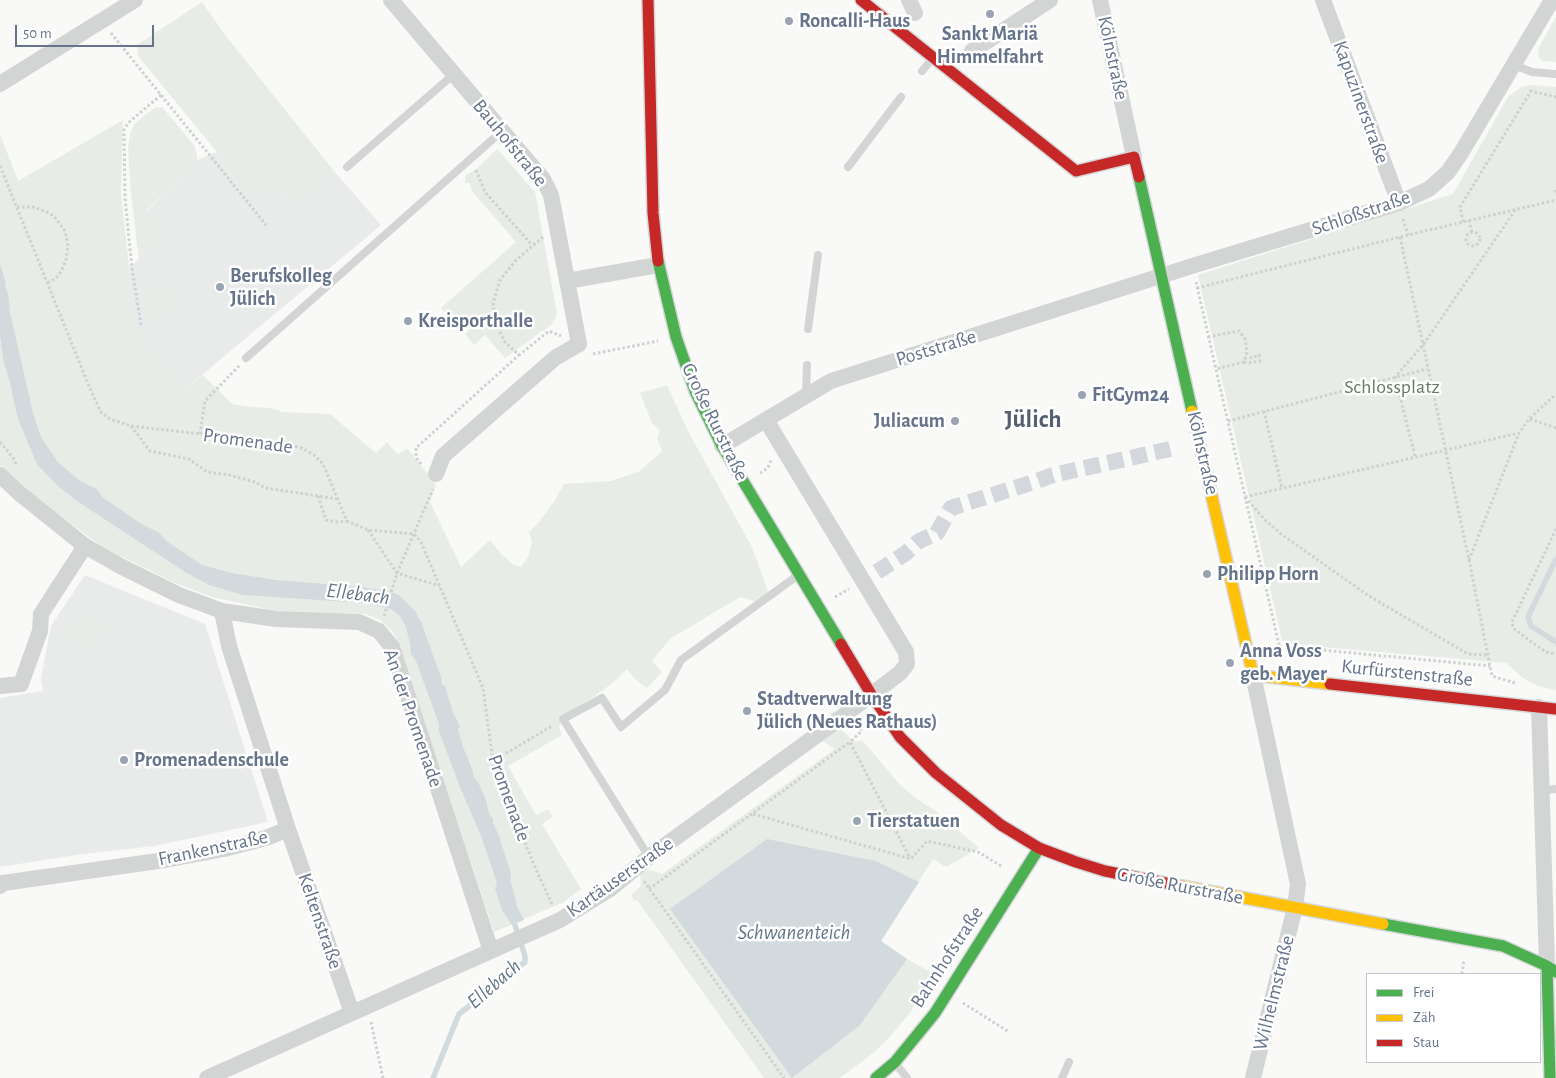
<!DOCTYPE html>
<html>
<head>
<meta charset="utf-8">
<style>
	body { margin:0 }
	#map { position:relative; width:1556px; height:1078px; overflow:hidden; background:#f9f9f8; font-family:"Alegreya Sans",sans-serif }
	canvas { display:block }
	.legend { position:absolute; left:1366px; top:973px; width:175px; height:90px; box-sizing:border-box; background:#fff; border:1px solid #c1c7d1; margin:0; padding:6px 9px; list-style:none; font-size:15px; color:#65748b }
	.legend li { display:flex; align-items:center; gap:10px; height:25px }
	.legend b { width:25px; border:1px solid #c1c7d1 }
	.scale { position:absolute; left:15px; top:25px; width:139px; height:22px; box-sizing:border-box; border:2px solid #65748b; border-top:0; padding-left:6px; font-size:15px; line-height:18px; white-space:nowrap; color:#65748b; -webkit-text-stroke:4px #fff; paint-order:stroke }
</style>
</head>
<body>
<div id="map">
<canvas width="1556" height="1078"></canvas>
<ul class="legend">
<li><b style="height:6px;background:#4caf50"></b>Frei</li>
<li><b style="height:6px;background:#ffc107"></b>Zäh</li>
<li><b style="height:6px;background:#c62828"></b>Stau</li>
</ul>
<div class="scale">50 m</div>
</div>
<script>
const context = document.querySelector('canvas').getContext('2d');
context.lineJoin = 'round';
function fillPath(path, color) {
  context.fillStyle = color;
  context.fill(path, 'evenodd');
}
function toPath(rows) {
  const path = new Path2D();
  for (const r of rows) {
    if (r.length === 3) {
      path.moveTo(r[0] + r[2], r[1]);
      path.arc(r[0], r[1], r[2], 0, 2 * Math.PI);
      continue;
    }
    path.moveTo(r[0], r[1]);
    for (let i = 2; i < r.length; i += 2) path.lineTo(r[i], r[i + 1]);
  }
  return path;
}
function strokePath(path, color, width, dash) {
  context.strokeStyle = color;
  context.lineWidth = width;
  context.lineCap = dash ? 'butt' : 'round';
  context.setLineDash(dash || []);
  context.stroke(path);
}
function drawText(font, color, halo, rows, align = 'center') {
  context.font = font + ' "Alegreya Sans",sans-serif';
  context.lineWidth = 5;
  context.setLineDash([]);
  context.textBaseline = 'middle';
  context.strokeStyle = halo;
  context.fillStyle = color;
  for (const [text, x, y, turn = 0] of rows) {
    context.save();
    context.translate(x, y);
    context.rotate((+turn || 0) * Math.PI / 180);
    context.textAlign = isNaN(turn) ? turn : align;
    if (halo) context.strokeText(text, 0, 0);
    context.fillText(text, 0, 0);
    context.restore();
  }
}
const built = toPath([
	[217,152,240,191,252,193,265,192,278,194,294,202,334,171,381,225,184,390,137,336,129,268,166,235,146,212,197,160],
	[85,575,205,624,268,822,154,846,76,855,0,867,0,698,43,691,41,678,51,626]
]);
const green = toPath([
	[202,2,226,36,334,171,295,202,278,194,265,192,252,193,240,191,217,152,138,56,137,45],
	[1556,17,1556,62,1543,61,1539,58,1538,49],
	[1533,85,1556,87,1556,690,1541,687,1533,684,1523,678,1506,663,1287,644,1282,640,1198,275,1453,194,1508,97,1521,87],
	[156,107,162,107,194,145,197,155,197,160,146,211,166,235,139,260,131,193,128,148,130,134,135,123],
	[123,120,121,195,137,336,184,390,203,375,232,404,252,407,271,408,282,412,330,414,376,453,387,442,397,454,408,449,436,485,430,502,461,567,490,540,502,555,514,565,521,567,528,557,532,542,529,532,539,522,555,500,564,484,611,481,640,471,662,451,657,438,660,431,652,423,640,393,667,385,689,433,752,547,769,594,758,602,740,597,670,639,652,661,662,672,647,688,636,680,627,669,614,682,563,719,559,726,562,735,508,766,536,815,548,809,553,817,542,824,581,889,564,902,494,932,399,644,393,632,380,620,366,614,276,611,212,597,175,583,104,548,41,502,0,465,0,134,18,181],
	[497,149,535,192,557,314,552,324,505,358,485,335,474,345,465,334,476,324,467,314,455,324,441,308,516,242,472,191,470,183,465,183,465,176,479,167],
	[141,279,153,292,165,282,181,299,146,329],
	[85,609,106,625,91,648,63,641],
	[839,727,854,742,862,740,901,786,917,799,937,812,979,848,946,867,933,859,881,941,907,959,934,974,909,1014,887,1040,873,1053,840,1078,764,1078,637,900,634,901,631,895,641,886,640,873,647,869,662,874,835,749,823,741]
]);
const water = toPath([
	[0,264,6,283,5,286,8,293,10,313,33,413,41,437,57,461,80,481,98,490,102,497,143,525,158,532,169,543,202,565,232,573,276,580,361,587,387,591,399,595,416,612,419,619,422,623,422,625,441,677,442,685,445,686,453,713,460,726,458,730,463,747,473,771,473,776,478,782,486,800,489,814,493,819,493,823,499,836,511,874,510,883,512,885,517,906,524,920,512,925,502,910,495,888,497,883,481,836,460,787,439,731,439,724,416,661,411,654,410,644,406,627,400,616,391,609,365,603,243,595,209,585,185,572,74,499,56,484,37,464,18,419,10,383,3,359,0,335],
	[767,839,876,861,919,882,881,941,907,959,860,1025,792,1078,670,909]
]);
const stream = toPath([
	[1556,559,1528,617,1531,626,1556,642],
	[433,1078,459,1014,525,962,525,956,512,916]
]);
const streetTunnel = toPath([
	[877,572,906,553,919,541,937,533,951,508,1037,481,1053,475,1175,448]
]);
const path = toPath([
	[111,33,266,225],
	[0,166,91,391,101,412,110,419,131,426,287,444,302,448,314,455,323,464,347,521,368,530,414,534,421,542,483,688,493,761,495,770,538,874,553,906],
	[476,170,485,192,532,245],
	[1555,190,1556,195],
	[17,207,33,207,47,212,54,216,65,231,68,245,66,260,61,272,55,279,47,283],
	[1403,219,1408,235],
	[1469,220,1472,232],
	[1463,222,1460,207,1531,91,1556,97],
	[1473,239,7],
	[543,237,516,260,500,280,493,303,496,324,505,342,519,355,549,331,561,336],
	[1400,237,1469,560,1492,676,1515,683],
	[1196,282,1282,658],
	[1197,288,1408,235,1556,200],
	[141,325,132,269,125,198,124,130,128,123,161,95],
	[1208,337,1239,331,1245,339,1247,352,1244,362,1216,369],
	[593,354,658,341],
	[1244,362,1249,363,1260,361,1259,355,1250,358],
	[1264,411,1282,488],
	[1530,419,1556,428],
	[1228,421,1427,369],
	[131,426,150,451,189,459,207,472,229,475,255,482,265,488,338,499],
	[200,434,205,401,239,366],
	[0,442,14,459,17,466],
	[1415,456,1395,377,1423,345,1516,209],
	[421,464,416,458,416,448,519,355],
	[760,473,768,468,771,460],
	[318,496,326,520,337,522,347,521],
	[1245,497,1265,520,1281,534,1369,596,1468,654,1488,655],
	[1245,497,1519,433],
	[1556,529,1512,622,1513,628,1530,641,1546,652,1556,654],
	[368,530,397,573,440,586],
	[1469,560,1519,433,1530,418,1556,394],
	[835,597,849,589],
	[384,616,397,573,433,489],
	[1279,646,1490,666],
	[858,724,862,731,850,742,910,858],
	[493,761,552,726],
	[753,814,911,859,927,841,978,852,1003,867],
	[644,881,784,1078],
	[649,889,850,742],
	[1462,974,1464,959],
	[963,1003,1009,1032],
	[371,1022,383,1078]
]);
const lane = toPath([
	[1514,65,1532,72,1556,74],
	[922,71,932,59],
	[347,167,454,74],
	[848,167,901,97],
	[808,329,818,255],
	[246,358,502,131],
	[806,395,807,365],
	[1542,790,1556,789],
	[649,857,563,719,602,698,621,727,665,690,681,660,797,576],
	[896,1064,907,1078],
	[1062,1078,1069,1062]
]);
const street = toPath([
	[391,0,543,179,551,195,579,344,555,358,443,456,436,474],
	[909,0,915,13],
	[1100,0,1134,157],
	[1323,0,1399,203],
	[972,51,1050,0],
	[0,84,135,0],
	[567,281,658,265],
	[722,446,831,381,1192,266,1399,203,1429,189,1448,172,1461,153,1552,0],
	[0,475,19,493,85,546,122,567,179,595,222,611,276,619,359,622,379,631,392,647,491,951],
	[1253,675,1298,884,1295,907,1253,1078],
	[0,686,21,684,40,631,41,614,85,546],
	[1539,707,1547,966],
	[288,829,352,1013],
	[0,886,3,883,165,860,224,849,266,838,288,829,229,646,222,611],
	[207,1078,560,920,610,889,649,857,835,722,900,673,907,664,906,652,766,420]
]);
const fast = toPath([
	[1139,177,1192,411],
	[658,261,676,337,695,391,722,446,841,644],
	[1383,924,1503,946,1547,966,1556,972],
	[1547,966,1550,1078],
	[876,1078,895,1062,935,1013,1039,848]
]);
const slow = toPath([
	[1192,411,1253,675,1330,684],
	[1181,886,1383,924]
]);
const jam = toPath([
	[648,0,653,213,658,261],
	[861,0,1076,171,1134,157,1139,177],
	[841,644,871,694,900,737,936,773,1001,825,1039,848,1076,862,1105,871,1181,886],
	[1330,684,1556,709]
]);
const markers = [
	[990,14,5,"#99a3b1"],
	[789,21,5,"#99a3b1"],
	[220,287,5,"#99a3b1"],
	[408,321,5,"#99a3b1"],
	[1082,395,5,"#99a3b1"],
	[955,421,5,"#99a3b1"],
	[1207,574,5,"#99a3b1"],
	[1230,663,5,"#99a3b1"],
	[747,711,5,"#99a3b1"],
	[124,760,5,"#99a3b1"],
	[857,821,5,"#99a3b1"]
];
const poiNames = [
	["Roncalli-Haus",799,21],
	["Sankt Mariä",990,34,"center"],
	["Himmelfahrt",990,57,"center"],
	["Berufskolleg",230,276],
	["Jülich",230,299],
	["Kreisporthalle",418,321],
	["FitGym24",1092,395],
	["Juliacum",945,421,"right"],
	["Philipp Horn",1217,574],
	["Anna Voss",1240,651],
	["geb. Mayer",1240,674],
	["Stadtverwaltung",757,699],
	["Jülich (Neues Rathaus)",757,722],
	["Promenadenschule",134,760],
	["Tierstatuen",867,821]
];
const streetNames = [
	["Kölnstraße",1113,58,78],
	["Kapuzinerstraße",1361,102,70],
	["Bauhofstraße",510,143,51],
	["Schloßstraße",1361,213,-19],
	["Poststraße",936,348,-17],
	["Große Rurstraße",715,422,64],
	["Promenade",248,441,8],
	["Kölnstraße",1203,453,77],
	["Kurfürstenstraße",1407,673,6],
	["An der Promenade",413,718,71],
	["Promenade",509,798,70],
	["Frankenstraße",213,848,-12],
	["Kartäuserstraße",620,877,-35],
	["Große Rurstraße",1180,886,11],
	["Keltenstraße",320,921,71],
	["Bahnhofstraße",947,957,-57],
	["Wilhelmstraße",1274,993,-76]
];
const parkNames = [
	["Schlossplatz",1392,387]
];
const waterNames = [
	["Ellebach",358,594,7],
	["Schwanenteich",794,933],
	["Ellebach",494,984,-41]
];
const districtNames = [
	["Jülich",1033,419]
];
fillPath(built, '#e9eaea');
fillPath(green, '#e8ece6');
fillPath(water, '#d3dade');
strokePath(stream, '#d3dade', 5.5);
strokePath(streetTunnel, '#d4d8dd', 16, [16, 8]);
strokePath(fast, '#d5d7d8', 14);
strokePath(slow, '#d5d7d8', 14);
strokePath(jam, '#d5d7d8', 14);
strokePath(path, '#cfd0d2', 3, [2.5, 2.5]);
strokePath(lane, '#d3d4d4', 8);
strokePath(street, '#d3d4d4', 16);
strokePath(fast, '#4caf50', 11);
strokePath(slow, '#ffc107', 11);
strokePath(jam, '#c62828', 11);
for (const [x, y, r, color] of markers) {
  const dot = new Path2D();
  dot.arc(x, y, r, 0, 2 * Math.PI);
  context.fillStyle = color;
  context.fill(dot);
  strokePath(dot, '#fff', 2);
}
drawText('bold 20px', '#65748b', '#fff', poiNames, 'left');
drawText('20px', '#65748b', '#fff', streetNames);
drawText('20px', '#627c61', '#fff', parkNames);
drawText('italic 21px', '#617686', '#fff', waterNames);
drawText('bold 25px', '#545f70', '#fff', districtNames);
</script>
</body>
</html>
